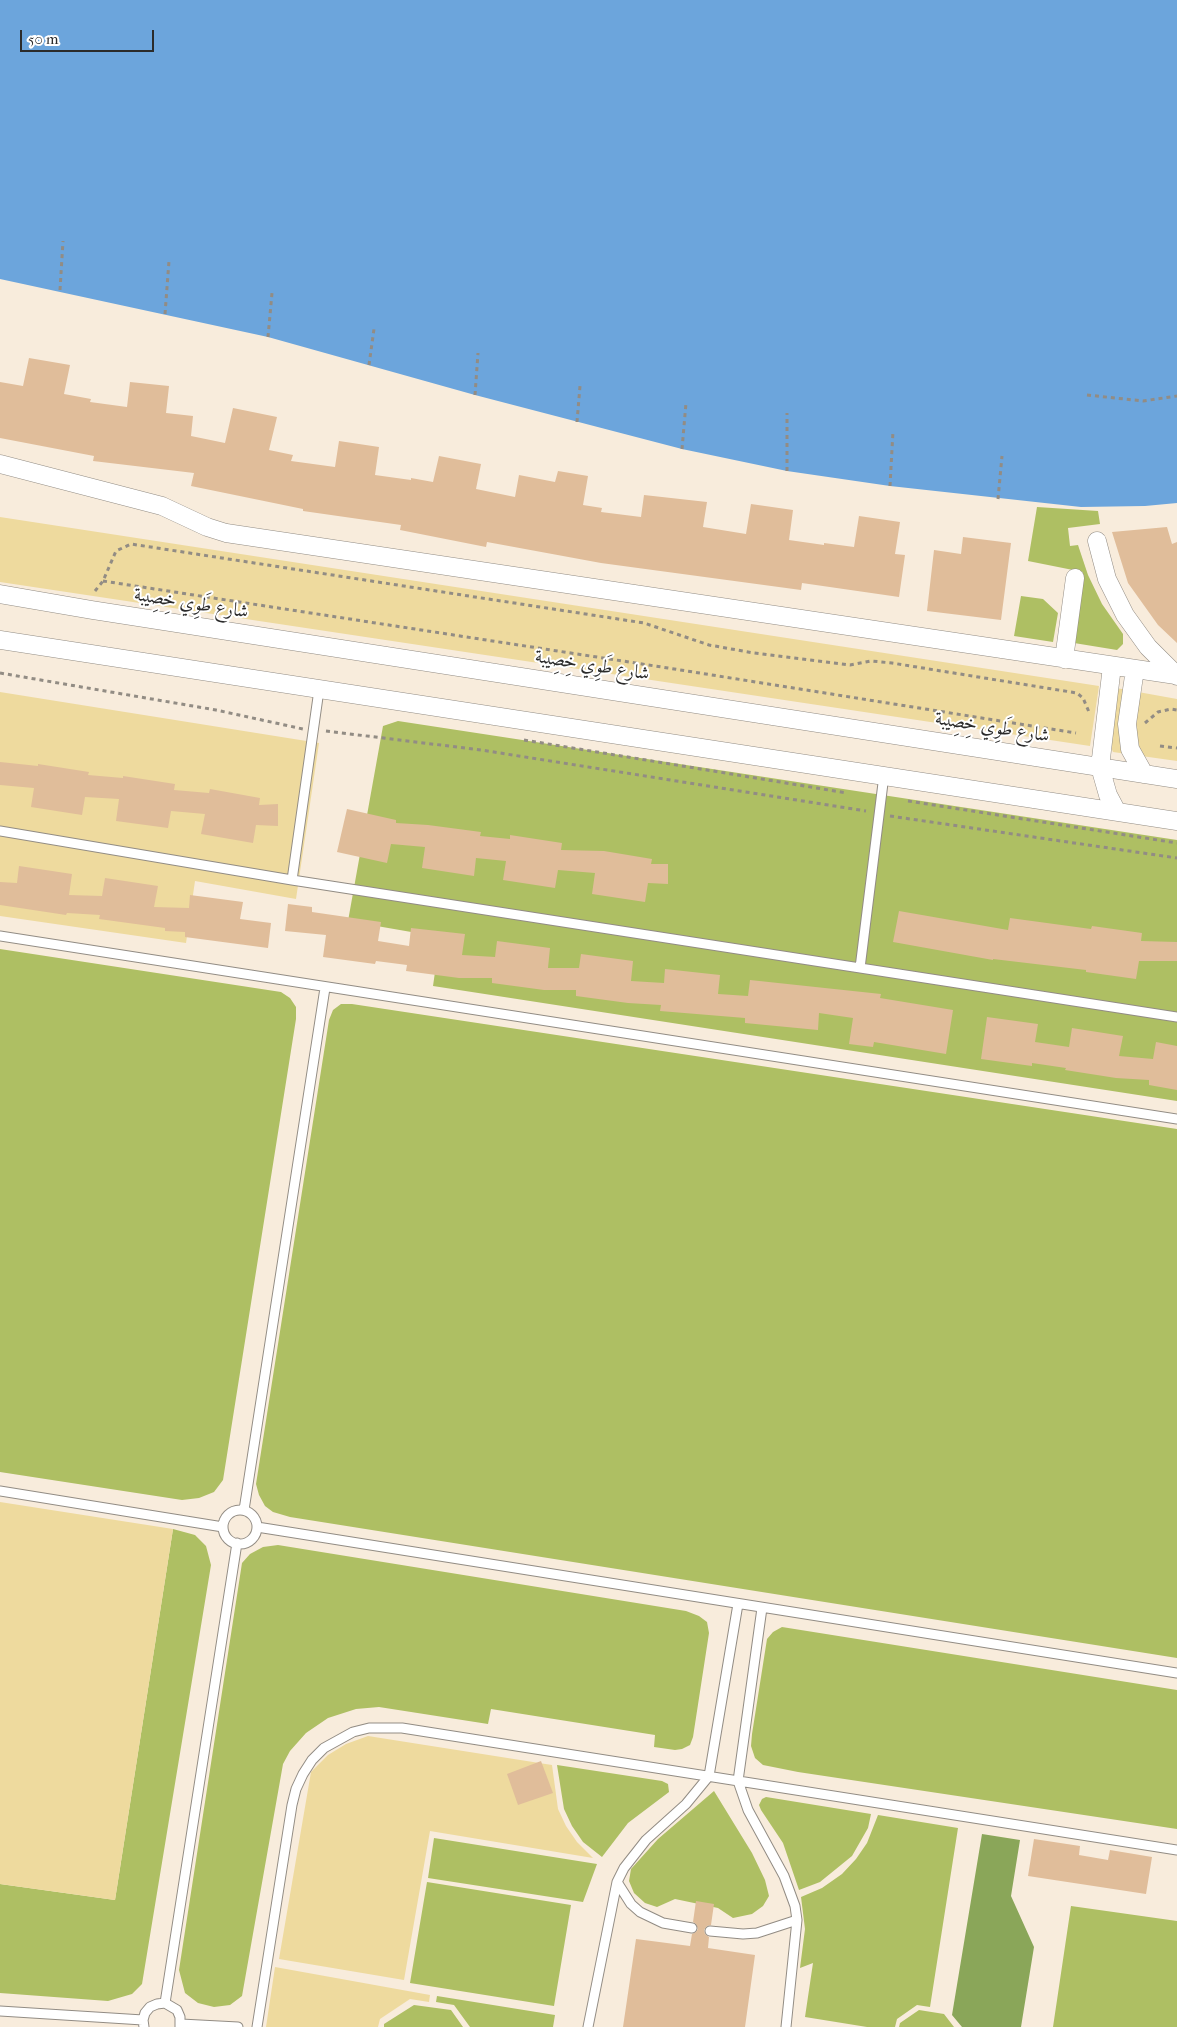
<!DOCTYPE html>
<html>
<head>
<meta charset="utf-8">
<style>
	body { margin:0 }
	#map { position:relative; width:1177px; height:2027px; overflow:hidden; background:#f8ecdc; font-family:"IM FELL French Canon",serif }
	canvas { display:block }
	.scale { position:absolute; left:20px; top:30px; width:134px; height:22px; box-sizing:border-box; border:2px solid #2b2b2b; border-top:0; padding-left:6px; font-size:15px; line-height:18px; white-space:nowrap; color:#2b2b2b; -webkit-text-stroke:4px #fff; paint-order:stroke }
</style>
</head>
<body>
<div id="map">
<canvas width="1177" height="2027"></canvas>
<div class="scale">50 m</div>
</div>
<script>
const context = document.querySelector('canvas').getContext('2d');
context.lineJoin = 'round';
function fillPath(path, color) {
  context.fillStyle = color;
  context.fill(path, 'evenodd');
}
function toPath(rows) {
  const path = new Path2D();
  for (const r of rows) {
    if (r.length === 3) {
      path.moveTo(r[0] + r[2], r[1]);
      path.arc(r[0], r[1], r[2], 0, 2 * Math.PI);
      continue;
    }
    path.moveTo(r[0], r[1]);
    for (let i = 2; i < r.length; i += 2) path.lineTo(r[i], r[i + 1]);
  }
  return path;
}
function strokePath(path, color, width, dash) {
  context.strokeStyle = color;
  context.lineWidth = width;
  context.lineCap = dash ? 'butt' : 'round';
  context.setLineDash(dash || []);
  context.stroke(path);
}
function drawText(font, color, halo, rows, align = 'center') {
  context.font = font + ' "IM FELL French Canon",Amiri,serif';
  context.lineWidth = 4;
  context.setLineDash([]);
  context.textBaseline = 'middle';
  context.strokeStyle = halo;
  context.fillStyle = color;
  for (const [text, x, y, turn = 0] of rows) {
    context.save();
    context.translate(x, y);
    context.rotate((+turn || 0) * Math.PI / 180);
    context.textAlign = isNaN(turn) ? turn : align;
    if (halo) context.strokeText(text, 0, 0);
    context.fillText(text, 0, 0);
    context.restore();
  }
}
const green = toPath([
	[1037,507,1098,511,1100,524,1068,528,1070,546,1078,545,1088,575,1102,604,1123,634,1123,644,1117,650,1074,643,1083,572,1028,561],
	[1021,596,1043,599,1058,613,1053,642,1014,636],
	[398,721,1177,840,1177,1101,433,986,440,937,348,921,383,726],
	[0,949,281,992,290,998,296,1007,296,1019,223,1480,214,1492,199,1498,182,1500,0,1472],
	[341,1004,352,1004,1177,1129,1177,1658,290,1517,273,1512,265,1506,259,1495,256,1484,329,1020,333,1010],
	[173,1529,195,1535,206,1546,211,1565,142,1984,132,1994,108,2001,0,1993,0,1884,115,1900],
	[278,1545,686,1611,699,1616,707,1622,709,1633,693,1737,690,1745,682,1749,675,1750,654,1747,655,1735,491,1709,488,1724,379,1707,356,1709,328,1718,306,1733,290,1751,283,1764,242,1996,230,2005,214,2007,198,2003,185,1993,179,1970,242,1563,250,1554,263,1547],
	[782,1627,1177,1690,1177,1829,798,1772,763,1765,755,1758,751,1746,752,1734,767,1639,773,1632],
	[557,1765,662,1781,668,1784,669,1792,628,1823,602,1857,583,1842,572,1826,564,1809],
	[714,1791,752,1853,765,1880,769,1896,763,1906,752,1914,733,1918,718,1908,675,1899,657,1907,645,1903,634,1893,629,1881,631,1869,658,1839],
	[766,1797,871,1814,868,1828,852,1856,820,1882,799,1890,783,1843,761,1810,759,1805,762,1799],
	[878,1815,958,1828,930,2007,917,2005,897,2019,895,2027,867,2027,805,2017,813,1963,800,1968,805,1929,801,1897,822,1888,842,1874,856,1859,867,1843],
	[434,1838,597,1864,583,1902,428,1878],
	[427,1882,571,1905,554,2006,410,1983],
	[1071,1906,1177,1921,1177,2027,1053,2027],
	[437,1996,555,2015,553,2027,470,2027,454,2005,436,2002],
	[414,2005,451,2010,463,2027,384,2027,384,2024],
	[919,2010,944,2014,954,2027,899,2027,900,2023]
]);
const forest = toPath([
	[982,1834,1020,1840,1011,1896,1034,1947,1021,2027,962,2027,952,2015]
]);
const sand = toPath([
	[0,517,1099,686,1090,746,0,582],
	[1116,688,1177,699,1177,761,1113,752,1108,740],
	[0,692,319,743,296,899,195,881,186,943,0,916],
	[0,1502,173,1529,115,1900,0,1884],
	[368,1736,552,1765,558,1809,566,1826,577,1842,593,1858,430,1831,404,1980,279,1959,311,1772,328,1755,346,1744],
	[275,1967,430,1995,429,2002,410,1999,380,2019,378,2027,266,2027]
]);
const water = toPath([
	[0,0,1177,0,1177,503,1145,506,1081,507,890,486,787,471,682,449,475,395,268,337,0,279]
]);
const building = toPath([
	[29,358,70,365,64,394,91,399,90,402,127,407,130,382,169,386,166,413,193,416,191,436,225,443,233,408,277,417,269,450,293,455,291,461,335,467,339,441,379,447,375,475,411,480,411,478,433,482,439,456,481,464,476,489,515,497,519,475,555,482,558,471,588,476,583,505,602,508,601,512,641,517,644,495,707,502,703,527,746,534,751,504,793,510,789,540,824,545,824,543,854,547,859,516,900,522,895,554,905,555,899,597,802,583,801,590,601,563,487,542,486,547,400,530,401,525,303,511,303,509,191,486,194,473,93,461,94,456,0,438,0,382,23,386],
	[1167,527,1172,544,1177,542,1177,643,1158,625,1128,583,1112,532],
	[963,537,1011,543,1001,620,927,611,934,550,961,554],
	[0,762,38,766,38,764,89,772,88,775,123,778,123,776,175,784,174,790,209,793,210,789,260,798,259,805,278,804,278,826,256,825,253,843,201,834,205,814,171,811,168,828,116,821,119,799,85,797,82,815,31,807,34,788,0,785],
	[347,809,396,820,396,823,428,825,481,832,480,836,510,839,510,835,562,843,561,850,604,851,652,859,651,864,668,864,668,884,648,883,645,902,592,894,595,873,558,870,555,888,503,880,506,861,476,858,474,876,422,868,425,847,391,844,387,863,337,852],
	[19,866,72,874,69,895,102,896,105,878,158,886,154,907,189,908,190,895,243,902,240,919,271,923,268,948,185,937,185,932,165,931,165,928,99,919,100,915,67,913,66,915,0,905,0,882,17,883],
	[288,904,312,907,312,912,381,922,378,941,409,946,411,928,465,934,462,955,495,957,497,941,550,948,548,968,579,968,581,954,633,961,631,981,664,983,665,969,720,975,718,994,748,996,750,980,881,994,880,998,953,1010,946,1054,874,1042,873,1047,849,1044,853,1018,819,1013,818,1030,745,1023,745,1018,660,1011,661,1005,628,1003,576,996,576,990,544,990,492,983,492,978,459,978,406,971,407,965,376,961,375,964,323,957,326,935,285,931],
	[899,911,1008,930,1010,918,1091,929,1092,926,1142,933,1141,941,1177,942,1177,961,1139,961,1136,979,1086,972,1086,970,993,959,993,960,893,942],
	[987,1017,1038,1024,1035,1042,1069,1047,1072,1028,1123,1036,1119,1056,1153,1059,1156,1042,1177,1046,1177,1090,1149,1085,1149,1080,1116,1078,1065,1070,1066,1068,1032,1063,1032,1066,981,1059],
	[541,1761,553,1793,518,1805,507,1774],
	[1034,1839,1080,1846,1079,1855,1108,1860,1110,1850,1152,1857,1146,1894,1028,1876],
	[696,1901,714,1904,711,1925,707,1926,704,1930,705,1934,709,1937,708,1948,755,1955,745,2027,623,2027,636,1939,690,1946,692,1934,696,1932,698,1929,696,1924,693,1922]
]);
const path = toPath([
	[60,290,63,241],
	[165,314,169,261],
	[268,337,272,293],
	[369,365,374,329],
	[475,395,478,353],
	[1087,395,1143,401,1177,396],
	[577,422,580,386],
	[682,449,686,403],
	[787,471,787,413],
	[890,486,893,431],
	[998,499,1002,456],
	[103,581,668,668,1076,733],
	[95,591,103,581,116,551,131,544,644,623,709,645,754,653,850,665,871,661,892,663,1077,693,1083,698,1089,712],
	[0,673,216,710,303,729],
	[1145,723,1158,712,1171,709,1177,710],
	[326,731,481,750,866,811],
	[524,740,847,793],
	[1160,746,1177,748],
	[908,801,1177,843],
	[890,816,1177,858]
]);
const lane = toPath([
	[0,831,292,880,1177,1017],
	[292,880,319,690],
	[0,936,1177,1119],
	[860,968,884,775],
	[0,1491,223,1527],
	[240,1527,17],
	[244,1510,325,988],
	[257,1527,1177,1673],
	[762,1608,738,1781,748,1810,784,1876,795,1906,797,1920,786,2027],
	[617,1882,631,1904,640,1912,663,1923,692,1928],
	[710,1931,743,1934,757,1933,797,1920],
	[165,2003,237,1543],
	[0,2011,143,2020],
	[181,2024,238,2027],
	[144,2027,143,2020,145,2013,150,2007,157,2004,165,2003,177,2010,180,2017,180,2027],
	[257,2027,292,1805,296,1789,303,1774,312,1760,324,1748,353,1732,369,1728,402,1728,1177,1850],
	[588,2027,617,1882,624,1868,646,1840,686,1804,709,1776,738,1604]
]);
const street = toPath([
	[0,464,162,506,207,527,226,533,1176,675],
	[1097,541,1107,579,1125,615,1148,647,1177,676],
	[0,594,92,610,1177,779],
	[0,640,1177,821],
	[1064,659,1075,578],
	[1112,666,1100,767,1108,795,1117,812],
	[1135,669,1127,724,1130,749,1144,774]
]);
const streetNames = [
	["شارع طَوِي خِصِيبة",191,604,9],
	["شارع طَوِي خِصِيبة",592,666,9],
	["شارع طَوِي خِصِيبة",992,728,9]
];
fillPath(green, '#aebf63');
fillPath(forest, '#8aa659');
fillPath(sand, '#eeda9e');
fillPath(water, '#6ca5dc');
fillPath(building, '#e0bd9a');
strokePath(lane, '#928c84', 11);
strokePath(street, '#928c84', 19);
strokePath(path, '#928c84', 3, [4, 4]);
strokePath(lane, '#fff', 9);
strokePath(street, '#fff', 18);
drawText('19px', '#2b2b2b', '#fff', streetNames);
</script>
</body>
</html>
